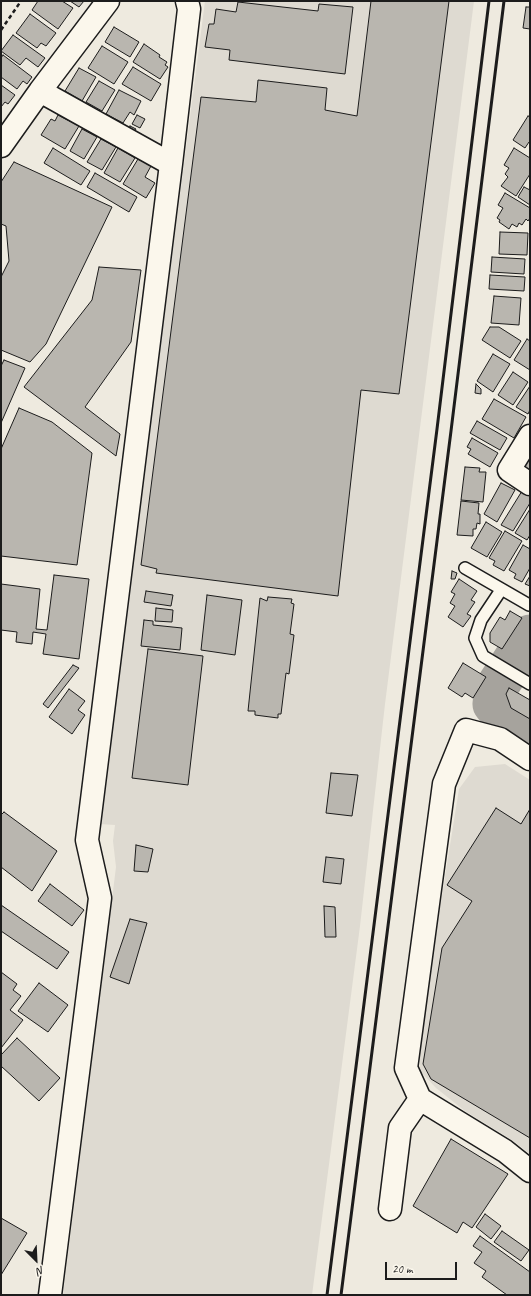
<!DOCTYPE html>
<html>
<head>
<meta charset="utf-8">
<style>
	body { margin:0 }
	#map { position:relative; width:531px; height:1296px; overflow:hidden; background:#eeeadf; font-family:Caveat,sans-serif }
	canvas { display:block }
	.frame { position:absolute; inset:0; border:2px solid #1c1c1c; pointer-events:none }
	.north { position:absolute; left:16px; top:1240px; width:40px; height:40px; -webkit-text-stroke:3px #fbf7ec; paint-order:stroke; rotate:156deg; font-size:11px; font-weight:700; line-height:16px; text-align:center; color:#1c1c1c }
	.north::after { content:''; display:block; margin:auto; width:14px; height:18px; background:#1c1c1c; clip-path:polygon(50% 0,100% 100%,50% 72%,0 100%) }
	.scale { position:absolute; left:385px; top:1262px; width:72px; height:18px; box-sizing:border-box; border:2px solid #1c1c1c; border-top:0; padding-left:5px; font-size:12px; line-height:14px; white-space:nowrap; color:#1c1c1c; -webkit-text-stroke:3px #fbf7ec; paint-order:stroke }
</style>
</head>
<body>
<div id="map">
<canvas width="531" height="1296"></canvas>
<div class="frame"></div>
<div class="north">N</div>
<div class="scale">20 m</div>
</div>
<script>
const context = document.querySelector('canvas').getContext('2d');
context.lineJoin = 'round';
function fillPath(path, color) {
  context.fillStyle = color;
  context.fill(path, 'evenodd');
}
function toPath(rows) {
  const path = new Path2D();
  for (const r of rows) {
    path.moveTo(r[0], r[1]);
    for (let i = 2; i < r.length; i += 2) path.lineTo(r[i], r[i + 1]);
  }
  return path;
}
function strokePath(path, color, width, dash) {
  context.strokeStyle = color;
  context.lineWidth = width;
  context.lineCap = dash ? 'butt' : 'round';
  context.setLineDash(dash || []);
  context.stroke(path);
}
const built = toPath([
	[205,1,474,1,385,704,360,926,312,1295,63,1295,116,867,113,841,115,825,99,824],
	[505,764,530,780,530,1154,512,1140,465,1111,436,1088,420,1071,420,1033,459,789,475,767]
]);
const river = toPath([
	[530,636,496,688,494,704,504,715,530,732]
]);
const building = toPath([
	[38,1,62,1,73,8,58,29,32,10,38,1],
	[70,1,84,1,79,7,70,1],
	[371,1,449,1,399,394,361,390,338,596,156,573,157,569,141,565,201,97,256,102,258,80,327,88,325,110,357,116,371,1],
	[238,2,318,11,319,4,353,7,345,74,229,60,230,50,205,47,209,24,214,24,216,9,236,12,238,2],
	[526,7,530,7,530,29,523,28,526,7],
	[30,14,56,33,46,46,41,43,37,48,16,33,30,14],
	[114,27,139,42,130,57,105,42,114,27],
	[13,35,45,58,38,67,26,58,20,65,1,51,13,35],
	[144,44,160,55,159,57,167,62,165,65,168,67,160,79,133,62,144,44],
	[102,46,128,62,114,84,88,68,102,46],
	[3,55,32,77,27,84,23,81,17,89,1,77,1,58,3,55],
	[133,67,161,84,151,101,122,84,133,67],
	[79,68,96,77,82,101,65,91,79,68],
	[99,81,115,90,102,111,86,102,99,81],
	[1,85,15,95,8,104,5,102,1,107,1,85],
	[119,90,141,101,134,115,130,112,123,123,106,114,119,90],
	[58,115,79,126,65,149,41,135,51,119,55,121,58,115],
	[137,115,145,119,140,128,132,124,137,115],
	[528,116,530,117,530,143,529,142,525,148,513,140,528,116],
	[130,126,136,129,133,134,128,131,130,126],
	[82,129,97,137,84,159,70,151,82,129],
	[101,139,116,147,102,170,87,162,101,139],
	[53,148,90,171,81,185,44,163,53,148],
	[118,148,135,158,120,182,104,173,118,148],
	[514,148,530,158,530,174,516,196,501,186,508,177,505,174,509,168,504,165,514,148],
	[138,159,151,166,145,177,155,183,146,198,123,184,138,159],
	[14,162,112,207,46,344,30,362,1,350,1,277,9,261,6,226,1,224,1,182,14,162],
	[95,173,137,197,129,212,87,187,95,173],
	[524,187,530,190,530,205,518,197,524,187],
	[505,193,530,208,530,218,528,221,526,219,522,225,519,223,517,227,512,224,509,229,499,222,500,220,497,218,503,208,498,205,505,193],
	[500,232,528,233,527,255,499,254,500,232],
	[492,257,525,259,524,274,491,272,492,257],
	[99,267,141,270,131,342,85,407,120,434,116,456,24,387,92,300,99,267],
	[490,275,525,277,524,291,489,289,490,275],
	[494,296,521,298,519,325,491,323,494,296],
	[490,327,499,327,521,341,510,358,482,340,490,327],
	[527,339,530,341,530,370,514,360,527,339],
	[493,354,510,364,493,392,477,381,493,354],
	[4,360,25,368,1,423,1,366,4,360],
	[513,372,528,382,513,405,498,395,513,372],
	[476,384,481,389,481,394,475,393,476,384],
	[530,386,530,410,528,414,516,407,530,386],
	[494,399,526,417,514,438,482,419,494,399],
	[19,408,52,422,92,453,77,565,1,556,1,449,19,408],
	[477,421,507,438,500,450,470,433,477,421],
	[472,438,498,453,490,467,468,454,471,449,467,447,472,438],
	[530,453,530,471,522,466,530,453],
	[465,467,480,468,479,472,486,472,483,502,461,500,465,467],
	[501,483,515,490,497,522,484,514,501,483],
	[522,491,530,496,530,503,513,531,501,525,522,491],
	[461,501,479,503,478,514,480,514,480,524,477,523,476,529,473,529,473,536,457,535,461,501],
	[530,509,530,535,527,540,515,533,530,509],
	[486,522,502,532,487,557,471,548,486,522],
	[505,531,522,541,504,571,493,565,495,561,489,558,505,531],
	[523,545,530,549,530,568,522,582,514,578,516,574,509,570,523,545],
	[452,571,457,573,455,579,451,579,452,571],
	[54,575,89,579,79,659,43,654,46,634,33,632,32,644,16,642,17,632,1,630,1,584,40,589,36,629,47,630,54,575],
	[530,576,530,586,525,584,530,576],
	[459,579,477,591,471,600,475,602,467,614,471,616,463,627,448,617,455,606,450,603,455,594,451,592,459,579],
	[146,591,173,595,171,606,144,602,146,591],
	[207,595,242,600,235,655,201,650,207,595],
	[268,597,292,599,291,603,294,604,290,634,294,635,289,674,286,673,281,714,278,714,278,718,255,715,255,711,248,711,260,598,267,601,268,597],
	[156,608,173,610,172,622,155,621,156,608],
	[510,611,522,618,502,649,490,642,490,633,500,617,505,620,510,611],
	[144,620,153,621,153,625,182,628,180,650,141,646,144,620],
	[148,649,203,656,188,785,132,778,148,649],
	[463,663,486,677,473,698,465,693,462,697,448,688,463,663],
	[73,665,79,668,48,708,43,704,73,665],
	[509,688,530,700,530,719,511,708,506,694,509,688],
	[69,689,85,701,78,710,85,715,72,734,49,717,69,689],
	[331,773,358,775,352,816,326,813,331,773],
	[496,808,521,824,530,809,530,1138,431,1079,423,1064,442,948,472,901,447,885,496,808],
	[4,812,57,851,32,891,1,867,1,815,4,812],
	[136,845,153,849,148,872,134,871,136,845],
	[326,857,344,859,341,884,323,882,326,857],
	[50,884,84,910,72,926,38,901,50,884],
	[1,905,69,952,57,969,1,931,1,905],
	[324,906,335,907,336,937,325,937,324,906],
	[130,919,147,923,129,984,110,977,130,919],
	[1,972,17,984,13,990,21,996,10,1010,23,1020,1,1048,1,972],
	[39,983,68,1005,48,1032,18,1011,39,983],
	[17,1038,60,1078,39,1101,1,1066,1,1055,17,1038],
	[451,1139,508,1174,472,1228,463,1222,457,1233,413,1206,451,1139],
	[485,1214,501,1226,491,1239,476,1227,485,1214],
	[1,1218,27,1233,1,1275,1,1218],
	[502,1231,529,1250,521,1261,494,1242,502,1231],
	[480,1236,530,1272,530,1295,507,1295,482,1277,486,1271,474,1263,482,1252,473,1246,480,1236]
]);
const path = toPath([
	[1,30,21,1]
]);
const service = toPath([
	[465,568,529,605],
	[501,590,481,620,475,638,483,656,530,684]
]);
const minor = toPath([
	[40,91,171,164],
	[1,146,40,91,108,1],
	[530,436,509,470,530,484],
	[530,759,500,739,466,730,444,784,406,1068,420,1099,505,1151,530,1171],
	[390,1209,400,1128,420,1099],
	[50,1295,100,898,87,840,171,164,189,9,187,1]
]);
const rail = toPath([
	[327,1295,437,429,489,1],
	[341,1295,451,431,504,1]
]);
fillPath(built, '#dedad1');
strokePath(river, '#a6a39d', 43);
fillPath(building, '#b9b6af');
strokePath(building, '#1c1c1c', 1);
strokePath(service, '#1c1c1c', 14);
strokePath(minor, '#1c1c1c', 25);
strokePath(path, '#1c1c1c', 2.5, [4, 3]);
strokePath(service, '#fbf7ec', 11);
strokePath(minor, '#fbf7ec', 22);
strokePath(rail, '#1c1c1c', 3);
</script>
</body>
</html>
